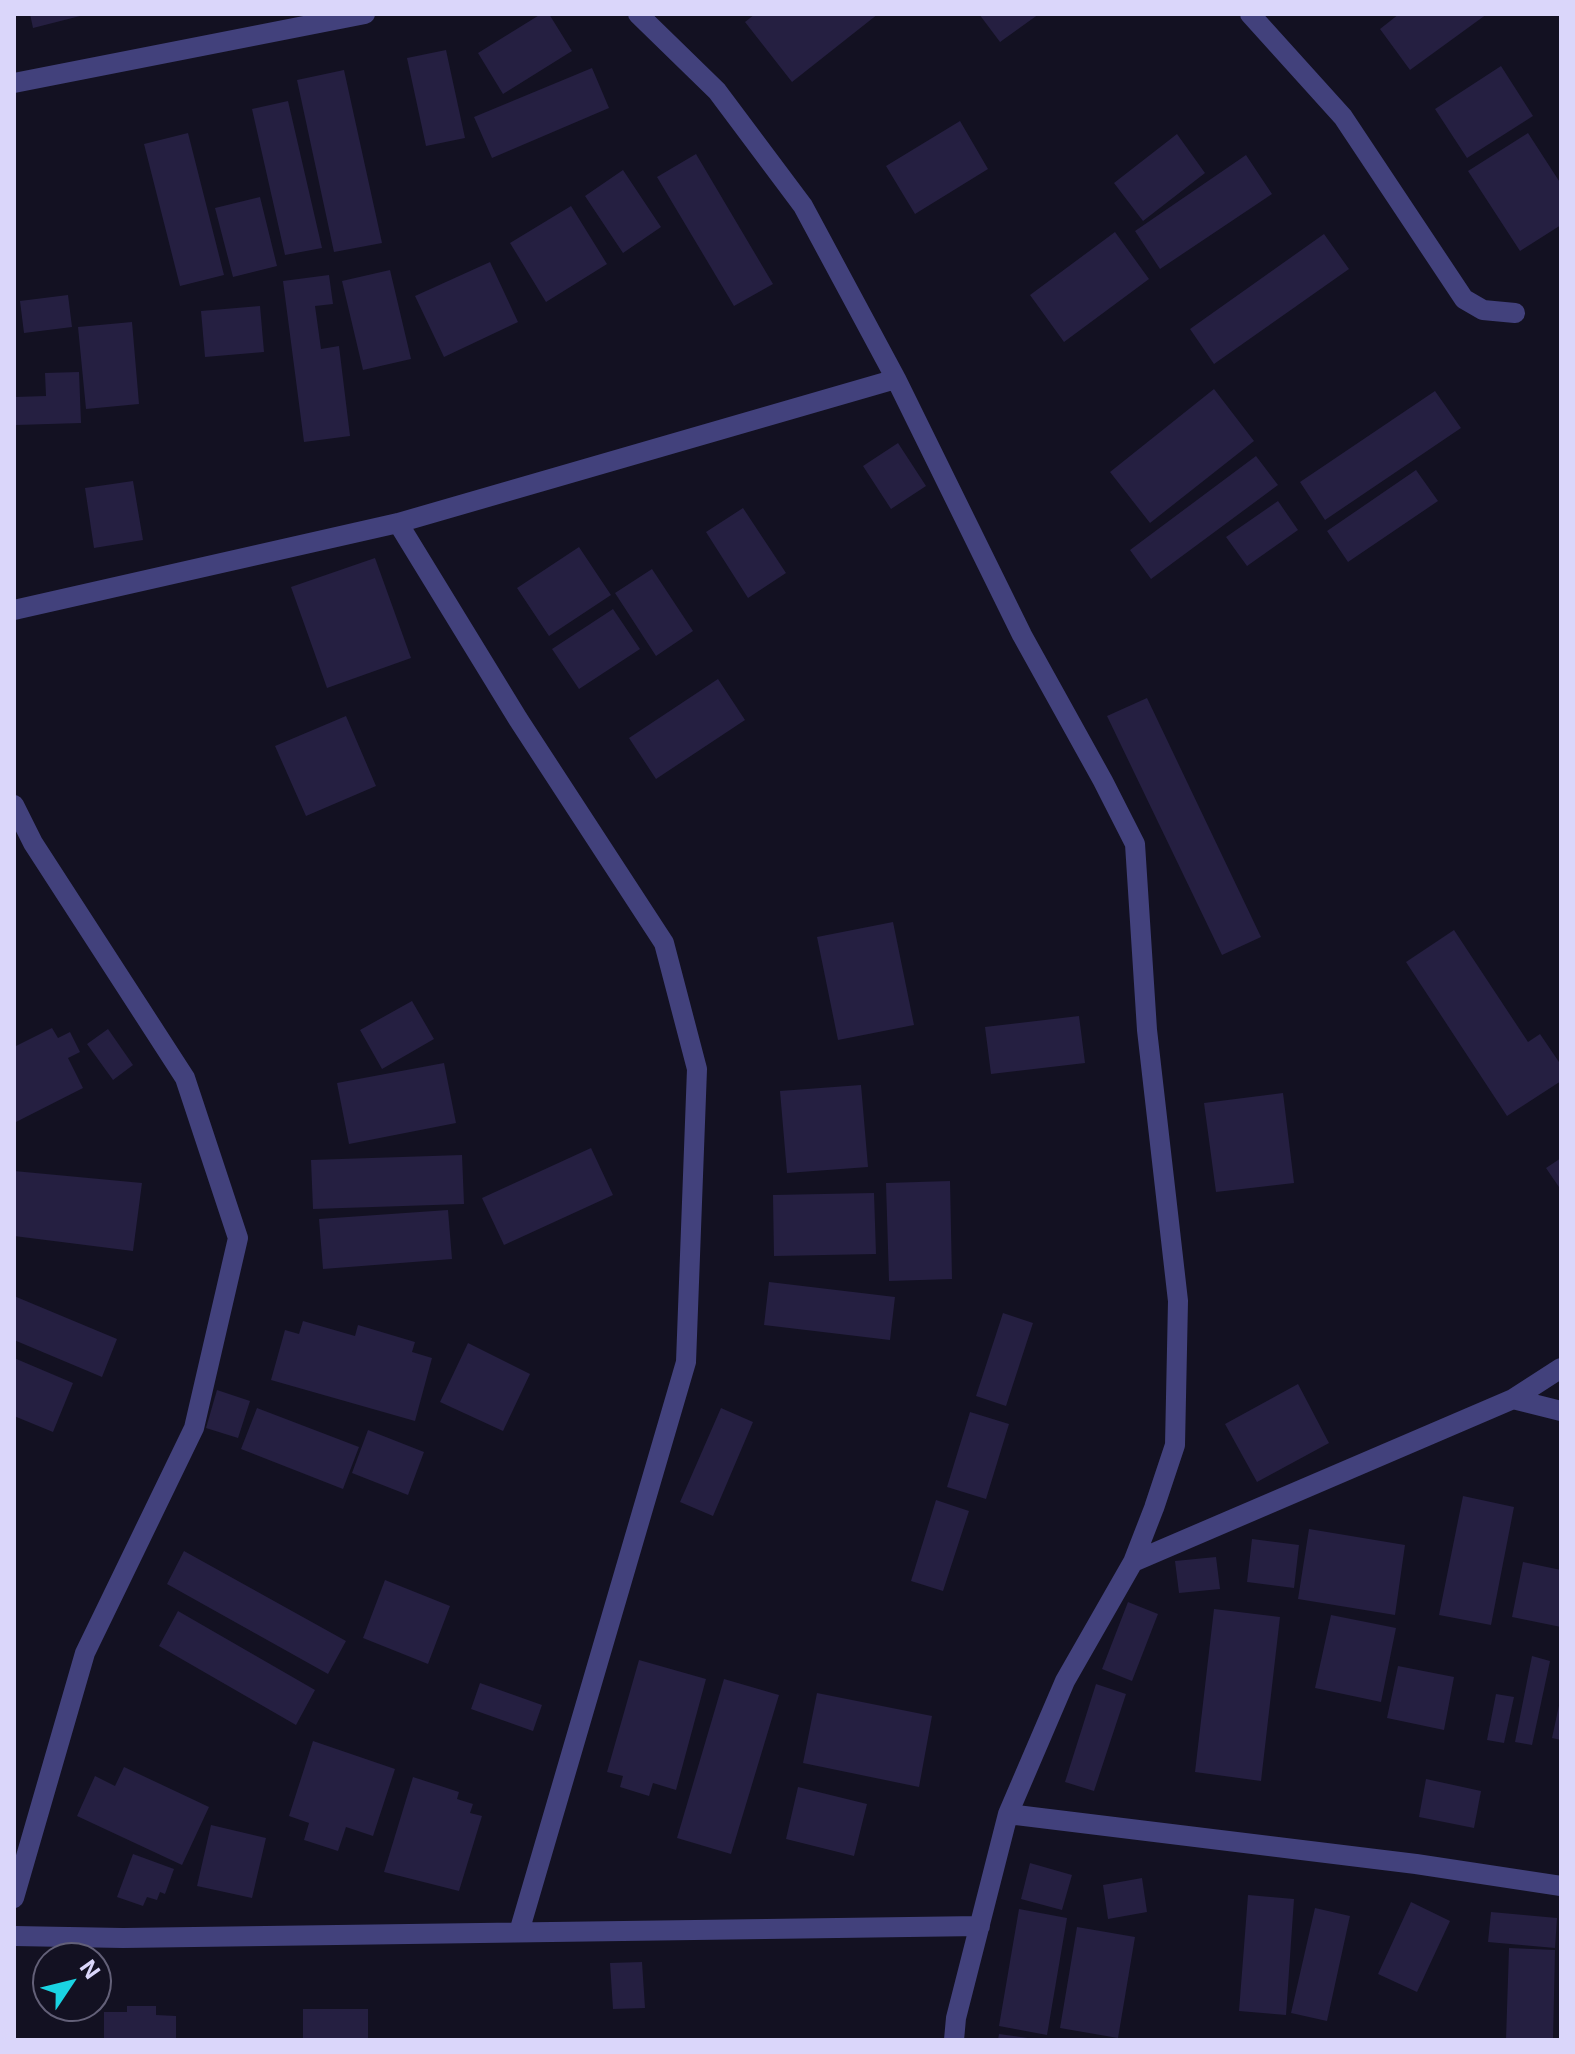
<!DOCTYPE html>
<html>
<head>
<meta charset="utf-8">
<style>
	body { margin:0 }
	#map { position:relative; width:1575px; height:2054px; overflow:hidden; background:#131122; font-family:Inter,sans-serif }
	canvas { display:block }
	.frame { position:absolute; inset:0; border:16px solid #dad6fa; pointer-events:none }
	.north { position:absolute; left:32px; top:1942px; width:80px; height:80px; box-sizing:border-box; background:#131122; border:2px solid #636078; border-radius:50%; rotate:55deg; font-size:22px; font-weight:700; line-height:32px; text-align:center; color:#dad6fa }
	.north::after { content:''; display:block; margin:auto; width:28px; height:36px; background:#1ad4e3; clip-path:polygon(50% 0,100% 100%,50% 72%,0 100%) }
</style>
</head>
<body>
<div id="map">
<canvas width="1575" height="2054"></canvas>
<div class="frame"></div>
<div class="north">N</div>
</div>
<script>
const context = document.querySelector('canvas').getContext('2d');
context.lineJoin = 'round';
function fillPath(path, color) {
  context.fillStyle = color;
  context.fill(path, 'evenodd');
}
function toPath(rows) {
  const path = new Path2D();
  for (const r of rows) {
    path.moveTo(r[0], r[1]);
    for (let i = 2; i < r.length; i += 2) path.lineTo(r[i], r[i + 1]);
  }
  return path;
}
function strokePath(path, color, width, dash) {
  context.strokeStyle = color;
  context.lineWidth = width;
  context.lineCap = dash ? 'butt' : 'round';
  context.setLineDash(dash || []);
  context.stroke(path);
}
const building = toPath([
	[30,14,84,14,84,15,33,28],
	[541,14,549,14,572,51,503,94,478,53],
	[755,14,878,14,792,82,745,22],
	[979,14,1039,14,1000,42],
	[1399,14,1487,14,1410,70,1380,29],
	[446,50,465,138,426,146,407,58],
	[1501,66,1533,116,1467,158,1435,109],
	[592,68,609,108,492,158,474,117],
	[344,70,382,243,334,252,297,80],
	[288,101,322,248,285,255,252,109],
	[960,121,988,169,915,214,886,166],
	[188,133,224,275,180,286,144,144],
	[1528,133,1561,184,1561,225,1520,251,1468,171],
	[1177,134,1205,173,1143,221,1114,183],
	[696,154,773,284,734,306,657,177],
	[1246,155,1272,194,1160,269,1135,231],
	[623,170,661,227,623,253,585,196],
	[260,197,277,266,233,277,215,208],
	[571,206,607,264,546,302,510,243],
	[1115,232,1149,279,1064,342,1030,295],
	[1324,234,1349,269,1214,364,1190,329],
	[490,262,518,322,444,357,415,296],
	[390,270,411,359,363,370,342,281],
	[329,275,333,304,315,306,321,349,339,346,350,436,304,442,283,281],
	[68,295,72,327,24,333,20,301],
	[260,306,264,352,205,357,201,311],
	[132,322,139,404,86,409,78,327],
	[79,372,81,423,16,425,15,397,46,396,45,373],
	[1214,389,1254,441,1150,523,1110,472],
	[1435,391,1461,428,1325,520,1300,482],
	[898,443,926,486,891,509,863,466],
	[1256,456,1278,485,1151,579,1130,550],
	[1416,470,1438,501,1348,562,1327,531],
	[133,481,143,540,94,548,85,488],
	[1278,501,1298,530,1247,566,1226,537],
	[743,508,786,573,748,598,706,532],
	[579,547,611,595,549,636,517,588],
	[375,558,411,658,327,688,291,587],
	[652,569,693,631,656,656,615,593],
	[613,609,640,649,579,689,552,649],
	[718,679,745,720,656,779,629,738],
	[1147,698,1261,937,1222,955,1107,716],
	[346,716,376,786,306,816,275,746],
	[893,922,914,1025,838,1040,817,937],
	[1454,930,1528,1042,1540,1034,1561,1065,1561,1081,1507,1116,1406,962],
	[412,1001,434,1039,382,1069,360,1030],
	[1079,1016,1085,1063,991,1074,985,1027],
	[52,1028,58,1038,70,1032,80,1052,68,1058,83,1088,14,1123,14,1047],
	[108,1029,133,1065,113,1080,87,1044],
	[444,1063,456,1123,349,1144,337,1083],
	[861,1085,868,1167,787,1173,780,1091],
	[1283,1093,1294,1183,1216,1192,1204,1103],
	[591,1148,613,1195,504,1245,482,1198],
	[462,1155,464,1204,313,1209,311,1160],
	[1561,1158,1561,1190,1546,1168],
	[14,1171,142,1183,133,1251,14,1236],
	[950,1181,952,1279,889,1281,886,1183],
	[874,1193,876,1254,774,1256,773,1195],
	[448,1210,452,1259,323,1269,319,1219],
	[769,1282,895,1297,890,1340,764,1325],
	[14,1296,117,1339,102,1377,14,1340],
	[1003,1313,1033,1323,1006,1406,976,1396],
	[303,1321,355,1336,358,1325,415,1342,412,1352,432,1358,415,1421,271,1380,285,1330,299,1334],
	[468,1343,530,1374,503,1431,440,1402],
	[14,1358,73,1383,53,1432,14,1416],
	[1298,1384,1329,1443,1257,1482,1225,1424],
	[217,1390,250,1401,238,1438,206,1428],
	[257,1408,359,1447,343,1489,241,1449],
	[721,1408,753,1422,713,1516,680,1502],
	[970,1412,1009,1424,986,1499,947,1487],
	[368,1430,424,1452,408,1495,352,1473],
	[1463,1496,1514,1507,1491,1625,1439,1615],
	[936,1500,969,1511,943,1591,911,1581],
	[1309,1529,1405,1545,1395,1615,1298,1599],
	[1252,1539,1299,1545,1294,1588,1247,1582],
	[184,1551,346,1641,328,1674,167,1584],
	[1216,1557,1220,1589,1179,1593,1175,1561],
	[1523,1562,1561,1570,1561,1627,1512,1617],
	[385,1580,450,1606,428,1664,363,1638],
	[1128,1602,1158,1614,1132,1681,1102,1669],
	[1214,1609,1280,1617,1261,1781,1195,1772],
	[178,1611,315,1690,296,1725,159,1646],
	[1331,1615,1396,1628,1381,1702,1315,1688],
	[1532,1656,1550,1661,1532,1745,1515,1742],
	[639,1660,706,1679,676,1790,653,1783,649,1796,620,1787,623,1776,607,1772],
	[1398,1666,1454,1677,1444,1730,1387,1718],
	[724,1679,779,1695,731,1854,677,1838],
	[480,1683,542,1705,533,1731,471,1709],
	[1096,1684,1126,1694,1094,1791,1065,1782],
	[817,1693,932,1716,919,1787,803,1763],
	[1496,1694,1514,1697,1504,1743,1487,1740],
	[1560,1701,1561,1701,1561,1740,1552,1738],
	[313,1741,395,1769,373,1836,346,1827,338,1851,304,1840,309,1823,289,1816],
	[124,1767,209,1807,182,1865,77,1816,95,1776,115,1786],
	[413,1777,459,1792,457,1799,473,1804,470,1813,482,1816,459,1891,384,1872],
	[1426,1779,1481,1791,1474,1828,1419,1817],
	[798,1787,867,1804,854,1856,786,1839],
	[211,1825,266,1838,252,1898,197,1886],
	[133,1854,174,1869,165,1894,160,1892,157,1900,147,1897,143,1906,117,1897],
	[1030,1863,1072,1875,1062,1910,1021,1899],
	[1142,1878,1147,1912,1108,1919,1103,1885],
	[1248,1895,1294,1899,1286,2015,1239,2011],
	[1411,1902,1450,1921,1417,1992,1378,1974],
	[1315,1908,1350,1916,1327,2021,1291,2013],
	[1019,1909,1067,1918,1047,2035,999,2026],
	[1491,1912,1557,1918,1555,1948,1488,1942],
	[1077,1927,1135,1937,1118,2038,1060,2028],
	[1509,1948,1555,1950,1553,2040,1506,2040],
	[642,1962,645,2008,613,2009,610,1963],
	[127,2006,156,2006,156,2015,176,2016,176,2040,104,2040,104,2012,127,2012],
	[303,2009,368,2009,368,2040,303,2040],
	[999,2034,1028,2038,1027,2040,998,2040]
]);
const minor = toPath([
	[638,14,717,91,803,206,896,379,1022,635,1103,781,1135,844,1147,1030,1178,1301,1175,1445,1154,1508,1133,1562,1065,1681,1008,1814,956,2018,954,2040],
	[1250,14,1343,117,1464,299,1483,310,1515,313],
	[14,83,365,14],
	[398,523,518,719,664,943,697,1069,686,1362,519,1932],
	[14,610,398,523,896,379],
	[14,805,33,843,185,1078,238,1238,194,1428,85,1653,14,1898],
	[1513,1399,1561,1411],
	[1133,1562,1513,1399,1561,1368],
	[1008,1814,1416,1864,1561,1886],
	[14,1936,123,1938,980,1926]
]);
fillPath(building, '#251f41');
strokePath(minor, '#42417c', 20);
</script>
</body>
</html>
